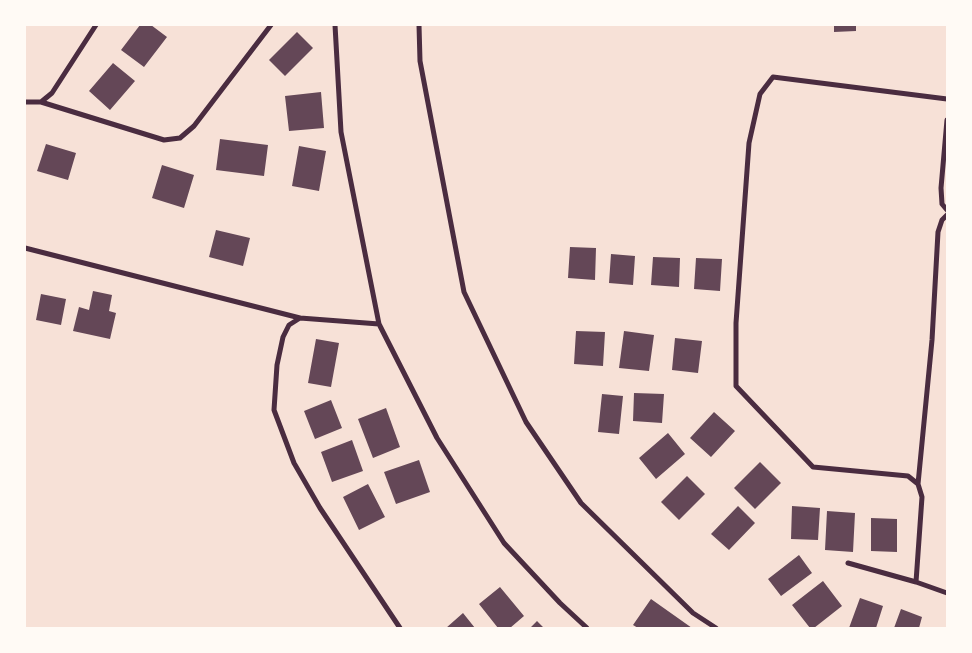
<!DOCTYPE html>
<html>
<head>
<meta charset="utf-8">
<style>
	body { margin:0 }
	#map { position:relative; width:972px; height:653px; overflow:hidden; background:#f7e1d7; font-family:Helvetica,sans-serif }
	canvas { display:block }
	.frame { position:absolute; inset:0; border:26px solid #fffaf5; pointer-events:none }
</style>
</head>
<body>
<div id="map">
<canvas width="972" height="653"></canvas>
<div class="frame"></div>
</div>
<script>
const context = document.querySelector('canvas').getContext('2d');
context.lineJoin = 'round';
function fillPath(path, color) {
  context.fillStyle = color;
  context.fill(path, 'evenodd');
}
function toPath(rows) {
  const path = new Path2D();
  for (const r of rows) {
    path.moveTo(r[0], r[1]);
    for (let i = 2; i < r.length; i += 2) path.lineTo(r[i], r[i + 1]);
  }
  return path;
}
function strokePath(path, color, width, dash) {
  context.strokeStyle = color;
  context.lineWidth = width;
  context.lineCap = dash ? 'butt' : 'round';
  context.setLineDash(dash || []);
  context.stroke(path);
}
const building = toPath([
	[140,25,151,25,167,37,144,67,121,50],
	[834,25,856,25,856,31,834,32],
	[297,32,313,48,285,76,269,60],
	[113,63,135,81,110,110,89,91],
	[321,92,324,128,289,131,285,96],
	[220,139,268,145,264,176,216,170],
	[46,144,76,153,68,180,37,171],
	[299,146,326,151,319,191,292,186],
	[162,165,194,175,184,208,152,198],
	[216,230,250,238,243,266,209,257],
	[570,247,596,248,595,280,568,278],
	[611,254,635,256,633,285,609,283],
	[653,257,680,258,679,287,651,285],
	[696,258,722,259,720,291,694,289],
	[93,291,112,295,109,311,116,313,110,339,73,331,79,307,89,310],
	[41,294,66,299,61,325,36,320],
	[576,331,605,332,603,366,574,364],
	[624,331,654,335,649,371,619,368],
	[675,338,702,341,698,373,672,370],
	[316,339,339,343,331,387,308,383],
	[634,393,664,394,662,423,633,421],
	[602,394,623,396,619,434,598,432],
	[331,400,342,428,315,439,304,411],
	[386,408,400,447,373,458,358,419],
	[714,412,735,431,711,457,690,438],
	[668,433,685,454,656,479,639,458],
	[352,440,363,471,332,482,321,452],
	[419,460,430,492,396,504,384,472],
	[760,462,781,483,755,509,734,488],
	[687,476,705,494,679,520,661,502],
	[368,484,385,517,359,530,343,497],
	[738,506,755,523,729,550,711,534],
	[792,506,820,508,818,540,791,539],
	[827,511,855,513,853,552,825,550],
	[871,518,897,519,897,552,871,551],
	[799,555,812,573,781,596,768,579],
	[823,581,842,606,814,628,810,628,792,605],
	[500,587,524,616,510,628,498,628,479,604],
	[860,598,883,606,876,628,849,628],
	[651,599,692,628,638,628,633,625],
	[901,609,922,617,919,628,894,628],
	[463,613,475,628,446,628],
	[537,621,544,628,530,628]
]);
const minor = toPath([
	[335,25,341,132,379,324,437,438,504,543,560,603,587,628],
	[419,25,420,61,464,292,526,422,581,503,693,613,716,628],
	[25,102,41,102,52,93,96,25],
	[41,102,164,140,180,138,194,126,271,25],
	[947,120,941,188,942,204,947,210],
	[25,248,300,318],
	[379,324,300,318,289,325,283,337,277,365,274,410,294,463,320,508,400,628],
	[918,484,932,340,938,232,942,220,947,215],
	[848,563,916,582,922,497,918,484,908,476,813,467,736,386,736,323,749,143,760,94,773,77,947,99],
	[916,582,947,593]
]);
fillPath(building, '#644757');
strokePath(minor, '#4a2c40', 5);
</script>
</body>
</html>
